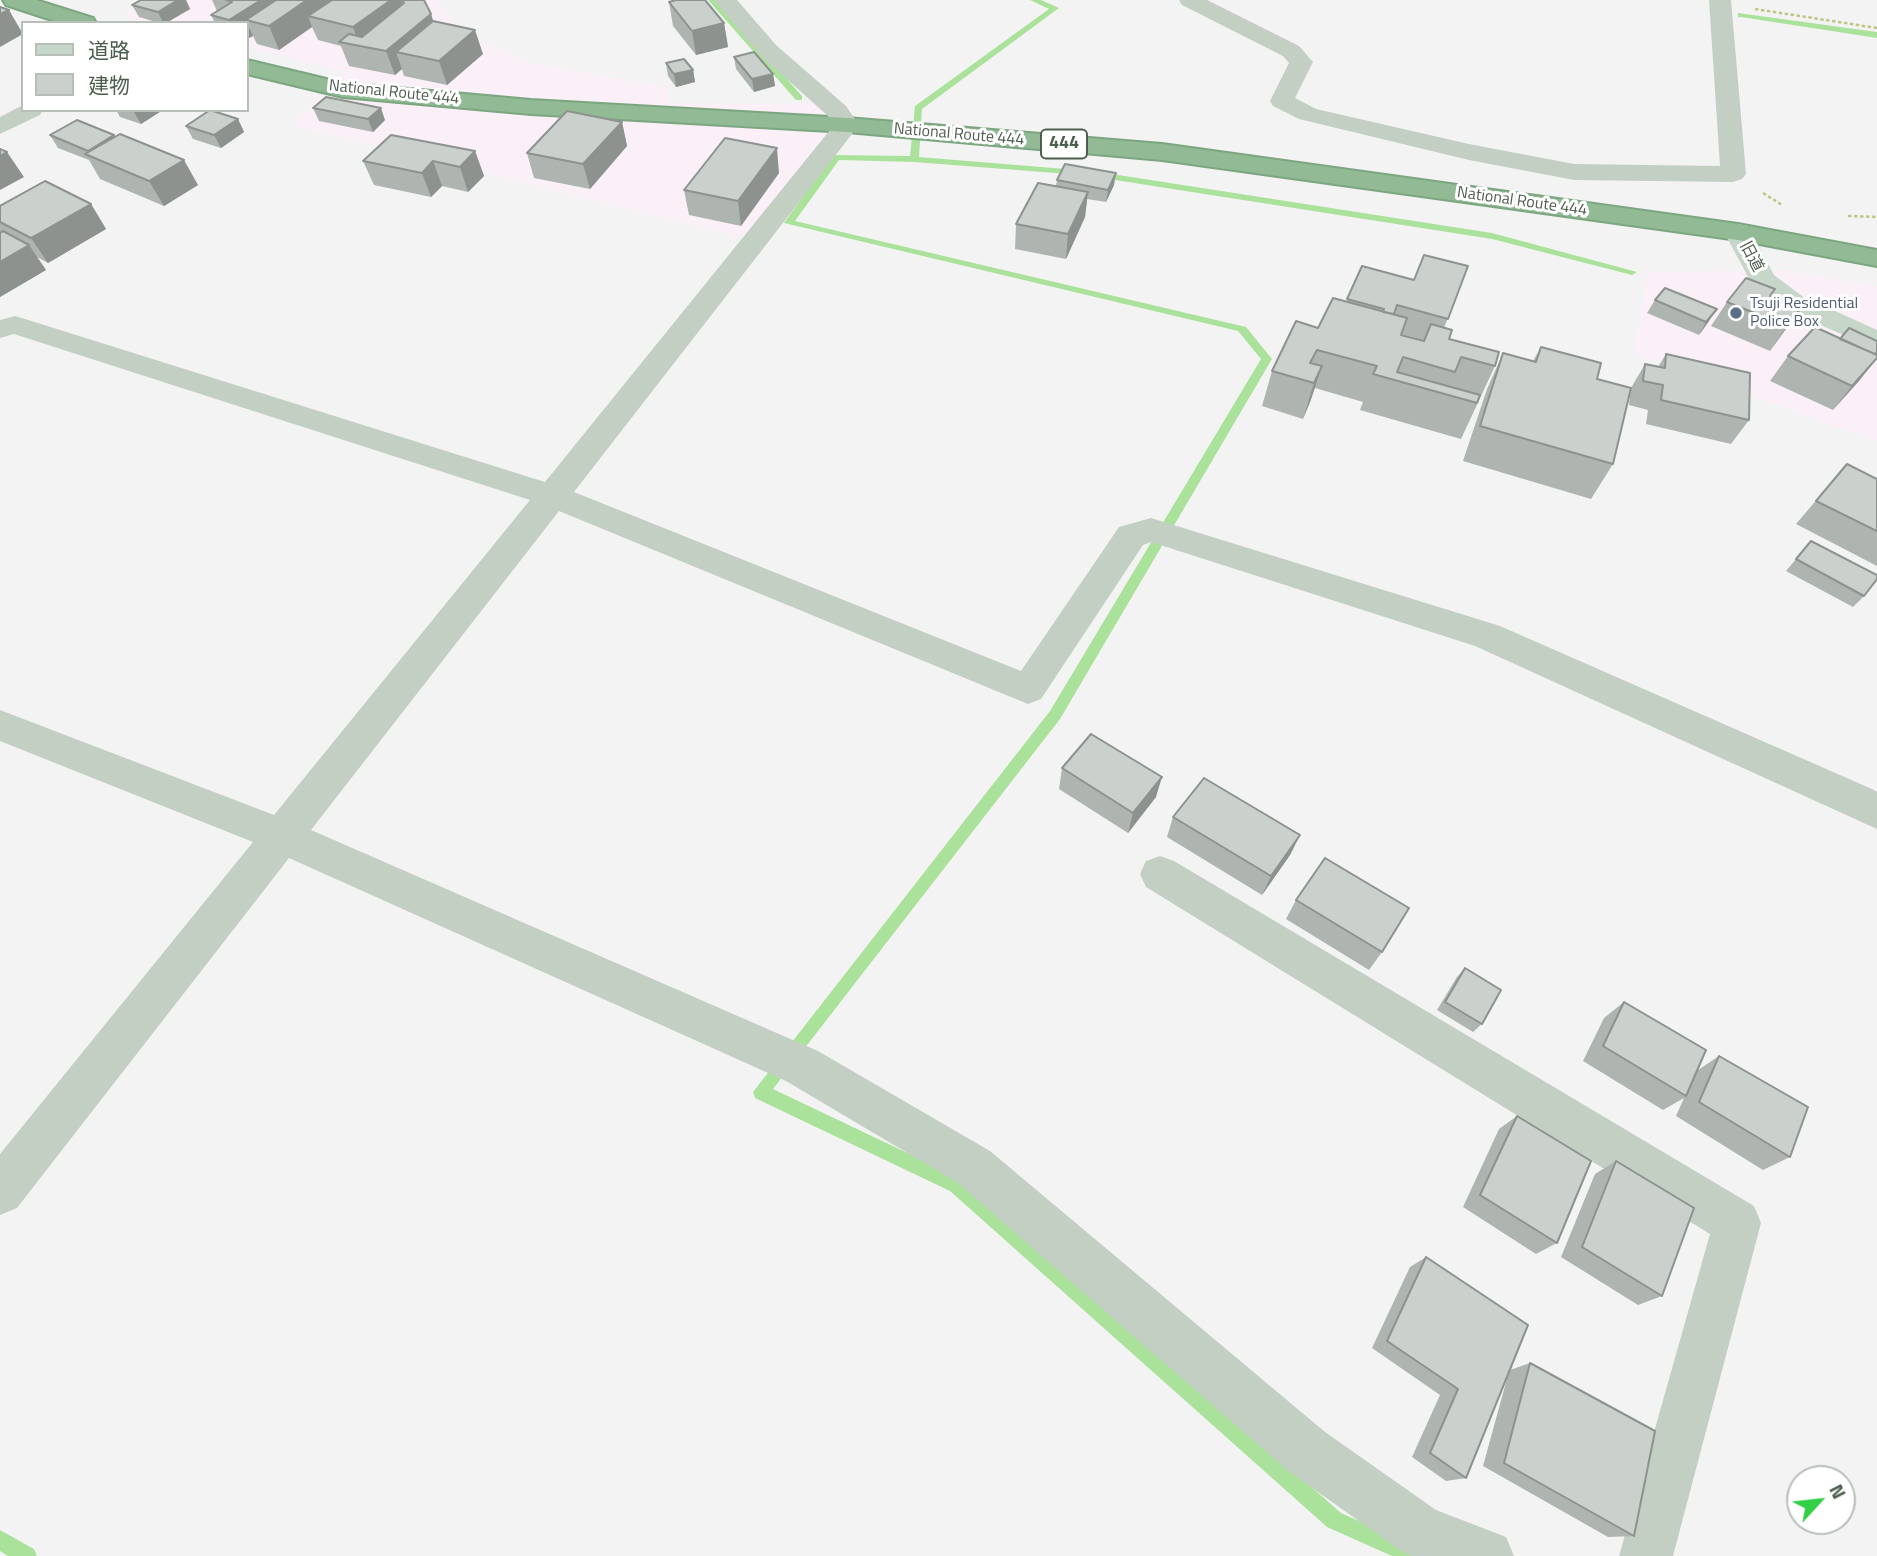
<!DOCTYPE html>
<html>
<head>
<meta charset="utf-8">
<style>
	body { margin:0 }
	#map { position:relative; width:1877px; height:1556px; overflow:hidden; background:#f4f3f4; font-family:"Titillium Web","Noto Sans JP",sans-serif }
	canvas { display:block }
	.legend { position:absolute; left:21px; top:21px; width:228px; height:91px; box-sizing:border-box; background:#fff; border:2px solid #b8bfb8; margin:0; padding:9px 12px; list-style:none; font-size:21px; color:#4d5e4d }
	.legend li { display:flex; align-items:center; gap:14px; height:35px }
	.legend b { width:35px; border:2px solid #b8bfb8 }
	.north { position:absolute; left:1786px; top:1465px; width:70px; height:70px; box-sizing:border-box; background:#fff; border:2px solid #b8bfb8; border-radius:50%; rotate:63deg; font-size:19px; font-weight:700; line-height:28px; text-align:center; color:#4d5e4d }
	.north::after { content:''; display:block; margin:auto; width:24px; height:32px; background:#33cf47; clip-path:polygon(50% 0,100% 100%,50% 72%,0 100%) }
</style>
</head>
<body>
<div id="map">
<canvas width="1877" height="1556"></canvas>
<ul class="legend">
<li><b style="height:9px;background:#c6d6c8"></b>道路</li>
<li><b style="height:19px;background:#cad1cc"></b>建物</li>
</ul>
<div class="north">N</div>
</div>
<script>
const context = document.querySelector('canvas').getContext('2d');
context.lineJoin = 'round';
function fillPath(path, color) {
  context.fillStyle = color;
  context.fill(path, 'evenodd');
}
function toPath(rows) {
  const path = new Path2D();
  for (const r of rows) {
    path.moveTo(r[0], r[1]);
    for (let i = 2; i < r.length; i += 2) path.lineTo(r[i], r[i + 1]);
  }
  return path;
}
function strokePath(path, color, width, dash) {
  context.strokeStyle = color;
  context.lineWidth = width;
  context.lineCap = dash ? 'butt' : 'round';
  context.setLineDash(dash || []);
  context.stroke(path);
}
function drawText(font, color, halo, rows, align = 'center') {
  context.font = font + ' "Titillium Web","Noto Sans JP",sans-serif';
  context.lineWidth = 6;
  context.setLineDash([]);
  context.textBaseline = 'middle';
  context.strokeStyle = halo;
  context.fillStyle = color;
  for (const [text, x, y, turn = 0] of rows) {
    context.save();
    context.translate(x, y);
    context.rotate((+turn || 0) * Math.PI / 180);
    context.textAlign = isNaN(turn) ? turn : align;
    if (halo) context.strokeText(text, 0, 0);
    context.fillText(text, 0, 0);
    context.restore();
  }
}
const commercial = toPath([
	[153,0,437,0,458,30,531,63,670,88,668,103,849,104,858,125,765,243,292,125,345,71,247,48,247,23,148,23,122,15],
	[1783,270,1877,287,1877,441,1634,353,1648,272]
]);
const stream = toPath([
	[708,0,716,0,802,96,802,100,796,100,708,0],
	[1030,0,1041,0,1059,8,922,109,919,157,1078,170,1081,171,1081,175,914,162,839,160,795,221,1246,327,1272,359,1060,719,773,1089,962,1179,1341,1513,1422,1549,1425,1556,1392,1556,1327,1527,950,1191,755,1098,753,1092,1050,711,1261,359,1238,331,784,223,833,155,910,156,915,106,1049,9,1030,0],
	[1738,13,1877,32,1877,38,1741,17,1738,17,1738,13],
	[1099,172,1492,233,1637,272,1632,275,1492,239,1096,177,1094,175,1099,172],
	[0,1530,34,1549,37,1556,8,1556,0,1551,0,1530]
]);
const path = toPath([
	[1755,9,1877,28],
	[1763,193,1782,205],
	[1848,216,1877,217]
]);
const street = toPath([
	[714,0,737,0,776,45,846,106,859,125,574,492,1021,671,1119,527,1151,518,1500,626,1872,789,1877,792,1877,829,1475,646,1151,542,1143,545,1041,699,1028,704,559,511,311,830,818,1051,990,1151,1325,1432,1436,1510,1506,1537,1514,1556,1412,1556,1401,1551,1287,1470,958,1183,786,1081,289,858,17,1208,0,1215,0,1154,253,842,0,741,0,710,274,815,530,500,14,334,0,338,0,320,15,316,25,319,545,482,834,125,828,116,760,55,714,0],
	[1179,0,1207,0,1299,46,1313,62,1295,98,1316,109,1469,144,1574,164,1720,166,1709,0,1731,0,1746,174,1742,179,1733,182,1574,180,1469,160,1299,119,1273,106,1270,101,1289,63,1283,56,1182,5,1179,0],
	[23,105,23,110,43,110,40,115,0,134,0,117,23,105],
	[1160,856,1174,861,1754,1206,1761,1223,1673,1556,1619,1556,1710,1234,1146,887,1140,874,1146,861,1160,856]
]);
const secondary = toPath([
	[1738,224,1748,226,1774,275,1802,296,1877,330,1877,350,1782,308,1753,286,1724,232,1728,226,1738,224]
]);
const highway = toPath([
	[3,0,36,0,93,18,96,23,61,23,6,5,3,0],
	[247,60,343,83,531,100,847,118,1162,144,1738,224,1877,250,1877,266,1738,240,1162,160,847,132,531,114,343,97,247,74,247,60]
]);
const wall = toPath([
	[141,0,186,0,190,9,166,23,159,23,139,17,132,5],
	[212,0,424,0,433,21,483,54,447,85,404,76,402,69,395,75,349,66,341,46,318,40,312,27,279,50,257,44,253,36,247,39,247,23,215,23,211,15,217,11],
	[669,2,724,23,728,47,696,55,673,26],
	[734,57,773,74,775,86,754,92,736,69],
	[666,63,693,70,695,82,676,87,668,76],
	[313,108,385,120,373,132,319,121],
	[116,110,163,110,141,124,120,117],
	[238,119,244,132,221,148,193,139,186,126],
	[622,122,627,146,590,189,534,178,527,153],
	[50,135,115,137,198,185,164,206,100,179,89,160,58,148],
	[475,151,484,176,468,192,442,186,431,197,374,185,363,161],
	[779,173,741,226,689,215,684,190],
	[1057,180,1114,185,1106,202,1087,199,1085,217,1066,259,1015,249,1016,224,1056,186],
	[91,204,106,229,48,263,37,257,46,270,0,297,0,206],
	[1362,266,1414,280,1468,266,1444,328,1449,339,1495,366,1461,439,1360,410,1363,402,1315,388,1310,402,1303,419,1262,406,1272,371,1346,302],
	[1401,334,1424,340,1424,341,1401,335],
	[1770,296,1800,309,1770,351,1711,326,1727,302],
	[1655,300,1709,321,1699,335,1647,313],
	[1840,339,1877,353,1876,355,1877,358,1833,410,1770,381,1788,356],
	[1541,347,1597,379,1613,464,1591,499,1463,461,1487,389,1503,353,1533,361],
	[1666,354,1749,420,1731,444,1646,424,1648,410,1629,405,1631,388,1645,364,1658,367],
	[1847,464,1877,479,1877,566,1796,524],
	[1811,541,1864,596,1853,607,1786,571],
	[1062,768,1156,797,1128,833,1059,789],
	[1173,817,1300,835,1290,855,1262,895,1167,837],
	[1296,900,1382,952,1369,970,1286,919],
	[1465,968,1482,1024,1473,1032,1437,1010,1457,977],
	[1624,1002,1698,1070,1719,1056,1790,1157,1763,1170,1676,1116,1684,1098,1663,1110,1583,1061,1604,1018],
	[1517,1116,1557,1243,1536,1254,1463,1207,1499,1129],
	[1616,1161,1662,1296,1638,1305,1561,1257,1595,1174],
	[1426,1257,1510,1370,1530,1363,1634,1536,1608,1537,1483,1466,1508,1375,1466,1478,1446,1481,1412,1457,1440,1395,1372,1348,1410,1267]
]);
const shadedWall = toPath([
	[178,0,186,0,190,9,166,23,163,23,158,12],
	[261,0,352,0,308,16,312,27,279,50,269,26,246,20,253,36,247,39,247,23,230,23,229,20],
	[391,0,401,0,408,18,360,46,353,27],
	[9,10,23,34,0,47,0,14],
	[431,14,439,38,396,52,402,69,395,75,386,51],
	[724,23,728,47,696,55,692,31],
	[475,30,483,54,447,85,439,61],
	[693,70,695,82,676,87,674,74],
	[773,74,775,86,754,92,752,79],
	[381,108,385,120,373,132,368,119],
	[136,110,163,110,141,124,134,112],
	[238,119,244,132,221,148,214,135],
	[622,122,627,146,590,189,583,164],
	[114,135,122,148,92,157,88,151],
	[777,148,779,173,741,226,738,201],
	[475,151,484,176,468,192,460,167],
	[7,152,24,177,0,190,0,156],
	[184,160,198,185,164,206,149,181],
	[433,161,442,186,431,197,422,173],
	[1116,173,1114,185,1106,202,1108,190],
	[1088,192,1085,217,1066,259,1068,234],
	[91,204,106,229,48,263,31,238],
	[29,245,46,270,0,297,0,262],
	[1717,309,1709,321,1699,335,1706,322],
	[1800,309,1783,333,1770,351,1787,326],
	[1877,358,1859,381,1833,410,1852,386],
	[1322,366,1310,402,1303,419,1314,383],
	[1162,777,1156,797,1128,833,1133,813],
	[1300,835,1290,855,1262,895,1271,876]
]);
const building = toPath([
	[141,0,178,0,158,12,132,5,141,0],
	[226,0,261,0,229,20,211,15,232,2,226,0],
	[276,0,307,0,269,26,246,20,276,0],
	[332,0,391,0,353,27,308,16,332,0],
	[402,0,424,0,431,14,386,51,339,42,349,34,362,37,404,3,402,0],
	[676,0,705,0,724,23,692,31,669,2,676,0],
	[0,7,9,10,0,14,0,7],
	[433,21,475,30,439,61,396,52,433,21],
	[754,52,773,74,752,79,734,57,754,52],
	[684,59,693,70,674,74,666,63,684,59],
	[326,97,381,108,368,119,313,108,326,97],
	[210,110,238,119,214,135,186,126,210,110],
	[567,111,622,122,583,164,527,153,567,111],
	[77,120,114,135,88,151,50,135,77,120],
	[120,134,184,160,149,181,85,154,120,134],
	[391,135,475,151,460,167,433,161,422,173,363,161,391,135],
	[725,138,777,148,738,201,684,190,725,138],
	[0,149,7,152,0,156,0,149],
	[1065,164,1116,173,1108,190,1057,180,1065,164],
	[45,181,91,204,31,238,0,222,0,206,45,181],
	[1038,183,1088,192,1068,234,1016,224,1038,183],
	[3,231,29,245,0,262,0,233,3,231],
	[1424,255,1468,266,1448,319,1397,305,1394,314,1383,312,1384,309,1347,299,1362,266,1414,280,1424,255],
	[1746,278,1775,289,1770,296,1800,309,1787,326,1727,302,1746,278],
	[1665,288,1717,309,1706,322,1655,300,1665,288],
	[1333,298,1407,318,1401,335,1424,341,1431,324,1452,330,1449,339,1499,352,1495,366,1461,357,1455,372,1403,357,1397,372,1480,395,1477,403,1373,374,1377,366,1317,350,1310,363,1322,366,1314,383,1272,371,1296,321,1318,328,1333,298],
	[1815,327,1877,355,1877,358,1852,386,1788,356,1815,327],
	[1849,328,1877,341,1877,352,1875,354,1840,339,1849,328],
	[1541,347,1601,363,1597,379,1631,388,1613,464,1480,426,1503,353,1536,362,1541,347],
	[1666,354,1750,373,1749,420,1661,400,1663,385,1643,381,1645,364,1665,368,1666,354],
	[1847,464,1877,479,1877,531,1816,501,1847,464],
	[1811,541,1877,575,1877,579,1864,596,1796,559,1811,541],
	[1091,734,1162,777,1133,813,1062,768,1091,734],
	[1204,778,1300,835,1271,876,1173,817,1204,778],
	[1325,858,1409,908,1382,952,1296,900,1325,858],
	[1465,968,1501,990,1482,1024,1445,1002,1465,968],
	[1624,1002,1706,1050,1686,1096,1603,1046,1624,1002],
	[1719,1056,1808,1107,1790,1157,1699,1102,1719,1056],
	[1517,1116,1591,1161,1557,1243,1480,1195,1517,1116],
	[1616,1161,1694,1208,1662,1296,1582,1247,1616,1161],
	[1426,1257,1528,1325,1466,1478,1430,1453,1458,1389,1387,1341,1426,1257],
	[1530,1363,1655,1431,1634,1536,1504,1463,1530,1363]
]);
const markers = [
	[1736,313,7,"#5c6f8a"]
];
const farStreetnames = [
	["National Route 444",394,93,6],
	["National Route 444",959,135,5],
	["National Route 444",1522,202,8],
	["旧道",1751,257,62]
];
const farServicenames = [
	["Tsuji Residential",1750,304],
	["Police Box",1750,322]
];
const shields = [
	[1064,144,46]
];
const shieldNames = [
	["444",1064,144]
];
fillPath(commercial, '#fbf0f8');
fillPath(stream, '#abe29b');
strokePath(highway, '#7ca680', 4);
strokePath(path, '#c0c584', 2.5, [3.5, 2.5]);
fillPath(street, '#c3cfc3');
fillPath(secondary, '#c6d6c8');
fillPath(highway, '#91ba95');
fillPath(wall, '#aeb4af');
fillPath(shadedWall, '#8d928f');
fillPath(building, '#cad1cc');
strokePath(building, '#8d928f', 2);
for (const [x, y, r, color] of markers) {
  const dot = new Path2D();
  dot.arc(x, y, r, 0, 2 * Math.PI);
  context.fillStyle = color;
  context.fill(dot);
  strokePath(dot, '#fff', 2.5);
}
drawText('16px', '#4d5e4d', '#fff', farStreetnames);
drawText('16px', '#4e5e75', '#fff', farServicenames, 'left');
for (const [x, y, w] of shields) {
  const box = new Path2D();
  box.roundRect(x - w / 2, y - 14.5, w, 29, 5);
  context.fillStyle = '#fff';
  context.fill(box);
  strokePath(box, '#4d5e4d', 2);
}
drawText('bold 18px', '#4d5e4d', null, shieldNames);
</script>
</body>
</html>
